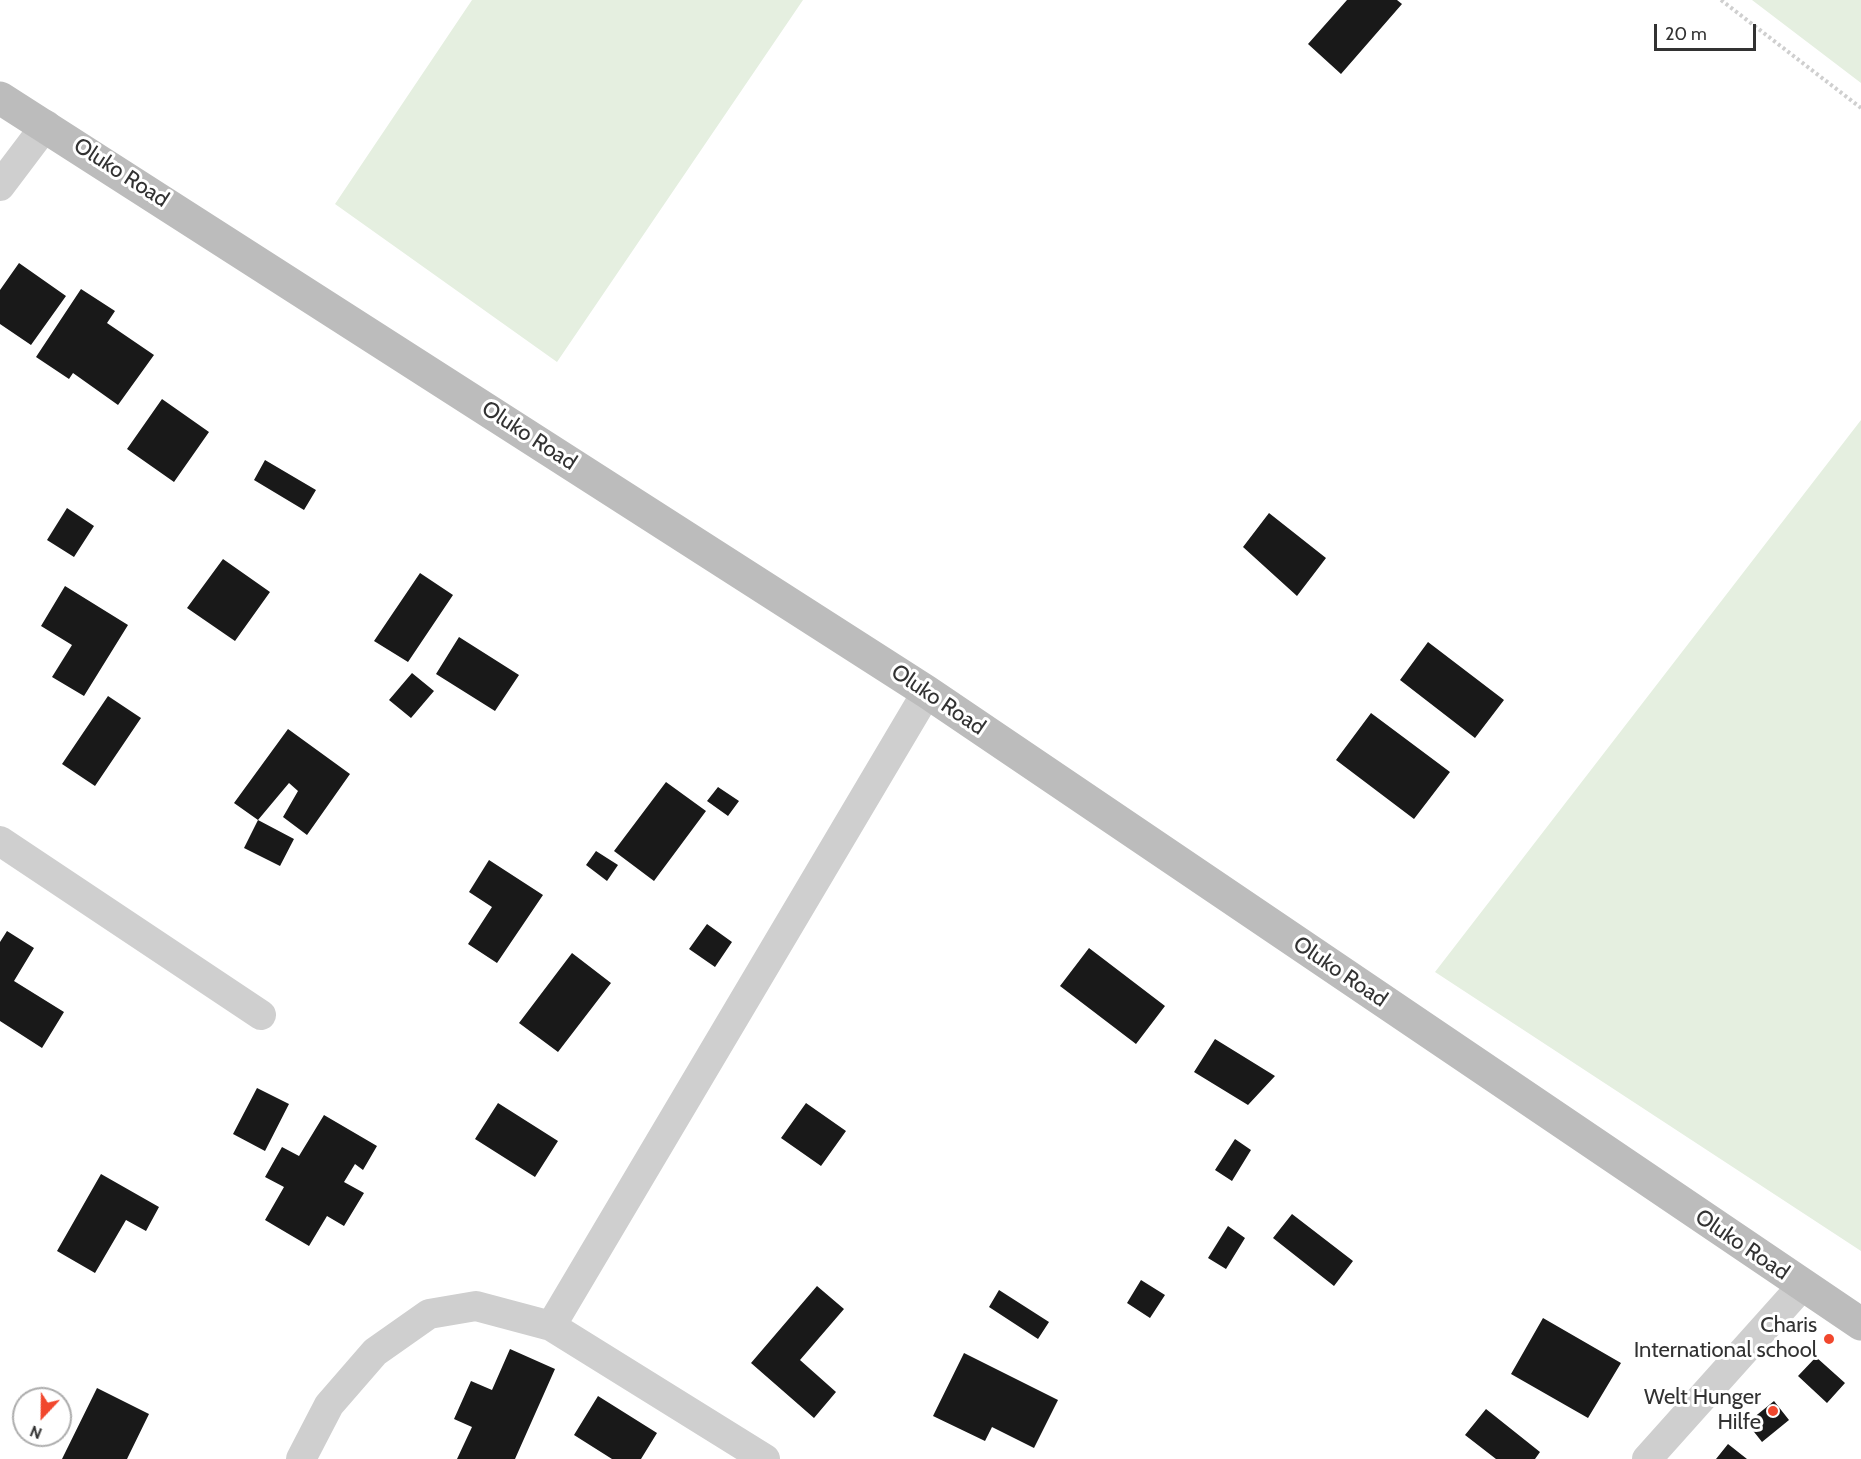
<!DOCTYPE html>
<html>
<head>
<meta charset="utf-8">
<style>
	body { margin:0 }
	#map { position:relative; width:1861px; height:1459px; overflow:hidden; background:#fff; font-family:Cabin,sans-serif }
	canvas { display:block }
	.north { position:absolute; left:12px; top:1387px; width:60px; height:60px; box-sizing:border-box; background:#fff; border:2px solid #adadad; border-radius:50%; rotate:202deg; font-size:16px; font-weight:700; line-height:24px; text-align:center; color:#323232 }
	.north::after { content:''; display:block; margin:auto; width:21px; height:27px; background:#f1472d; clip-path:polygon(50% 0,100% 100%,50% 72%,0 100%) }
	.scale { position:absolute; left:1654px; top:24px; width:102px; height:27px; box-sizing:border-box; border:3px solid #323232; border-top:0; padding-left:8px; font-size:18px; line-height:21px; white-space:nowrap; color:#323232; -webkit-text-stroke:4px #fff; paint-order:stroke }
</style>
</head>
<body>
<div id="map">
<canvas width="1861" height="1459"></canvas>
<div class="north">N</div>
<div class="scale">20 m</div>
</div>
<script>
const context = document.querySelector('canvas').getContext('2d');
context.lineJoin = 'round';
function fillPath(path, color) {
  context.fillStyle = color;
  context.fill(path, 'evenodd');
}
function toPath(rows) {
  const path = new Path2D();
  for (const r of rows) {
    path.moveTo(r[0], r[1]);
    for (let i = 2; i < r.length; i += 2) path.lineTo(r[i], r[i + 1]);
  }
  return path;
}
function strokePath(path, color, width, dash) {
  context.strokeStyle = color;
  context.lineWidth = width;
  context.lineCap = dash ? 'butt' : 'round';
  context.setLineDash(dash || []);
  context.stroke(path);
}
function drawText(font, color, halo, rows, align = 'center') {
  context.font = font + ' Cabin,sans-serif';
  context.lineWidth = 6;
  context.setLineDash([]);
  context.textBaseline = 'middle';
  context.strokeStyle = halo;
  context.fillStyle = color;
  for (const [text, x, y, turn = 0] of rows) {
    context.save();
    context.translate(x, y);
    context.rotate((+turn || 0) * Math.PI / 180);
    context.textAlign = isNaN(turn) ? turn : align;
    if (halo) context.strokeText(text, 0, 0);
    context.fillText(text, 0, 0);
    context.restore();
  }
}
const green = toPath([
	[472,0,803,0,557,362,335,204],
	[1752,0,1861,0,1861,83],
	[1861,420,1861,1251,1435,972]
]);
const building = toPath([
	[1347,0,1397,0,1402,4,1341,74,1308,44],
	[19,263,66,296,31,345,0,324,0,290],
	[81,289,115,311,107,323,154,355,118,405,73,373,69,379,36,357],
	[162,399,209,432,174,482,127,449],
	[265,460,316,490,304,510,254,480],
	[67,508,94,526,74,557,47,540],
	[1269,513,1326,558,1297,596,1243,547],
	[223,559,270,592,235,641,187,608],
	[420,573,453,595,408,662,374,641],
	[65,586,128,625,84,696,52,677,72,645,41,626],
	[459,637,519,675,495,711,436,674],
	[1428,642,1504,700,1475,738,1400,680],
	[412,673,434,691,411,718,389,700],
	[108,696,141,718,95,786,62,764],
	[1371,713,1450,772,1414,819,1336,760],
	[288,729,350,774,307,835,283,817,298,791,289,783,258,820,234,803],
	[666,782,706,811,654,881,614,851],
	[718,787,739,801,728,816,707,801],
	[258,820,294,839,280,866,244,848],
	[596,851,618,865,607,881,586,865],
	[489,860,543,895,497,963,468,944,492,907,469,892],
	[707,924,732,942,715,967,689,949],
	[7,931,34,948,14,981,64,1012,42,1048,0,1021,0,942],
	[1089,948,1165,1006,1136,1044,1060,986],
	[572,953,611,983,558,1052,519,1023],
	[1215,1039,1275,1076,1248,1105,1194,1072],
	[257,1088,289,1104,265,1151,233,1134],
	[498,1103,558,1141,535,1177,475,1139],
	[806,1103,846,1131,821,1166,781,1138],
	[324,1115,377,1146,363,1170,355,1164,344,1182,364,1193,344,1226,327,1216,309,1246,265,1220,284,1187,265,1177,282,1147,299,1156],
	[1235,1139,1251,1150,1232,1181,1215,1170],
	[101,1174,159,1207,146,1231,126,1220,95,1273,57,1251],
	[1292,1214,1353,1261,1334,1286,1273,1238],
	[1228,1226,1245,1238,1226,1269,1208,1258],
	[1141,1280,1165,1295,1150,1318,1127,1303],
	[817,1286,844,1309,800,1360,836,1392,814,1418,751,1363],
	[999,1290,1049,1322,1038,1339,989,1307],
	[1543,1318,1621,1363,1588,1418,1511,1374],
	[510,1349,555,1369,515,1459,457,1459,472,1427,454,1419,471,1381,492,1390],
	[964,1353,1058,1400,1034,1448,992,1427,985,1441,933,1416],
	[1816,1357,1845,1383,1827,1403,1798,1376],
	[97,1388,149,1414,127,1459,62,1459],
	[598,1396,657,1433,641,1459,612,1459,574,1435],
	[1774,1401,1789,1420,1762,1442,1747,1423],
	[1486,1409,1540,1452,1535,1459,1496,1459,1465,1435],
	[1728,1444,1747,1459,1716,1459]
]);
const path = toPath([
	[1721,0,1861,108]
]);
const street = toPath([
	[0,186,46,125],
	[0,841,261,1015],
	[551,1326,927,692],
	[301,1459,329,1405,375,1352,429,1314,476,1306,551,1326,765,1459],
	[1647,1459,1802,1286]
]);
const secondary = toPath([
	[0,98,927,692,1861,1324]
]);
const markers = [
	[1829,1339,6,"#f1472d"],
	[1773,1411,6,"#f1472d"]
];
const streetNames = [
	["Oluko Road",121,173,33],
	["Oluko Road",529,436,33],
	["Oluko Road",938,700,34],
	["Oluko Road",1340,972,34],
	["Oluko Road",1742,1245,34]
];
const poiNames = [
	["Charis",1817,1326],
	["International school",1817,1351],
	["Welt Hunger",1761,1398],
	["Hilfe",1761,1423]
];
fillPath(green, '#e5efe0');
fillPath(building, '#191919');
strokePath(path, '#cfcfcf', 4, [3, 3]);
strokePath(street, '#cfcfcf', 30);
strokePath(secondary, '#bcbcbc', 33);
for (const [x, y, r, color] of markers) {
  const dot = new Path2D();
  dot.arc(x, y, r, 0, 2 * Math.PI);
  context.fillStyle = color;
  context.fill(dot);
  strokePath(dot, '#fff', 2);
}
drawText('22px', '#323232', '#fff', streetNames);
drawText('22px', '#323232', '#fff', poiNames, 'right');
</script>
</body>
</html>
